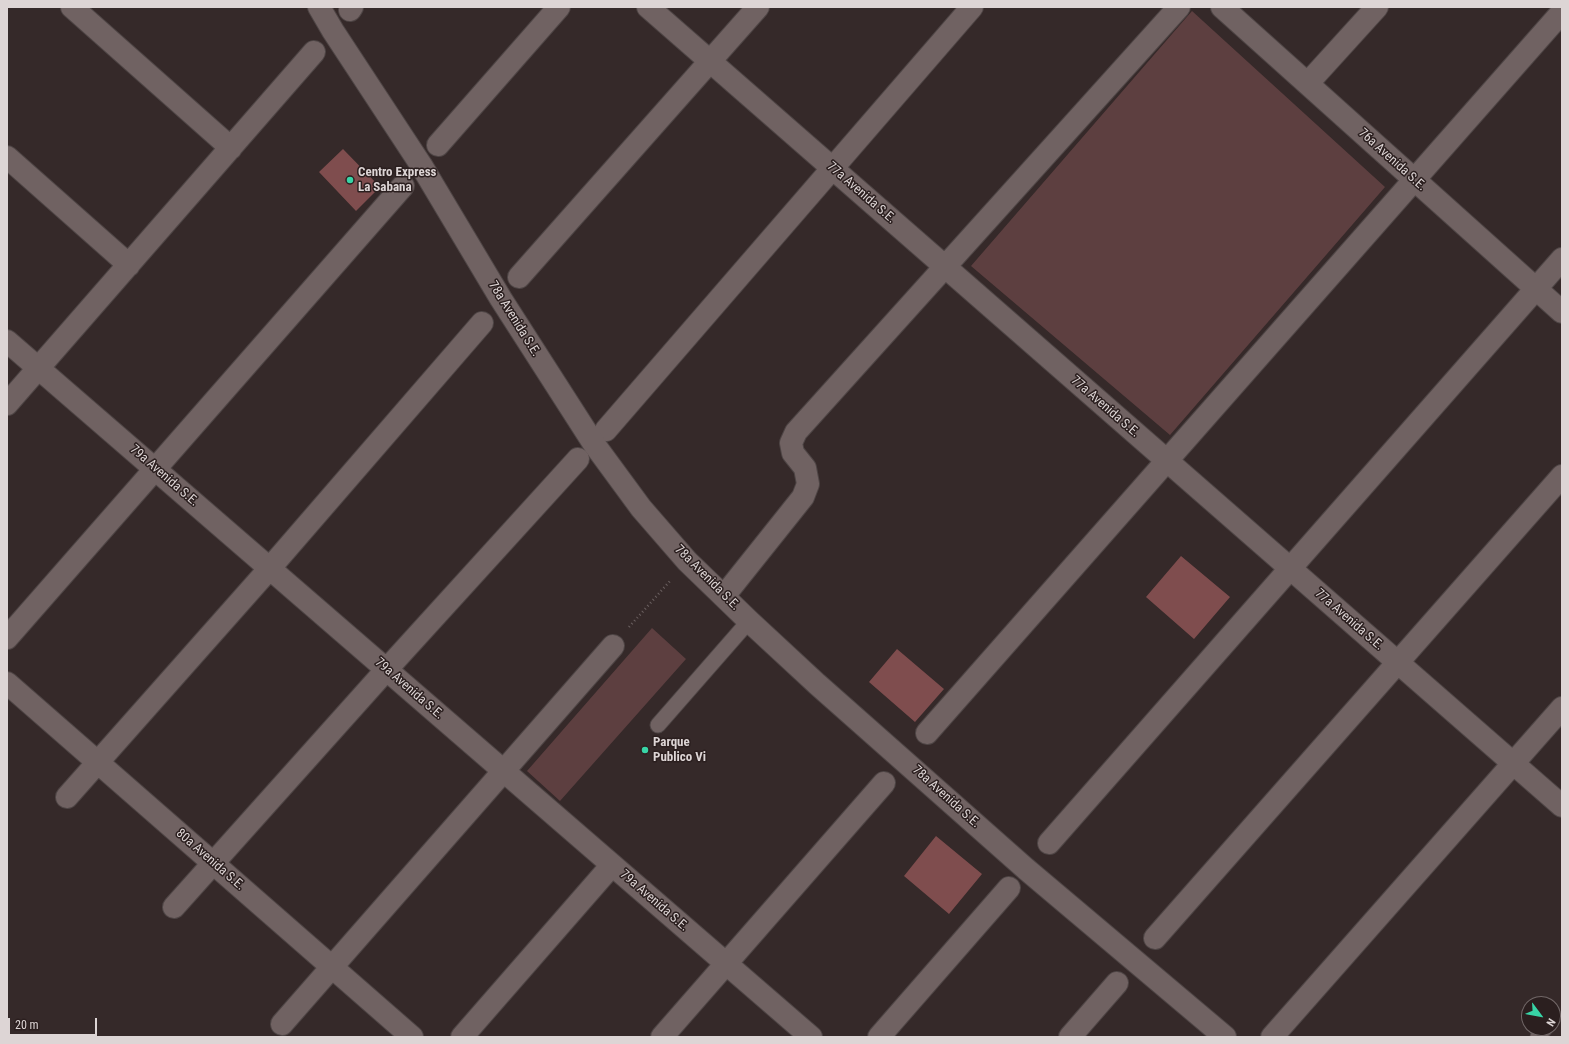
<!DOCTYPE html>
<html>
<head>
<meta charset="utf-8">
<style>
	body { margin:0 }
	#map { position:relative; width:1569px; height:1044px; overflow:hidden; background:#352929; font-family:"Roboto Condensed",sans-serif }
	canvas { display:block }
	.frame { position:absolute; inset:0; border:8px solid #ddd5d5; pointer-events:none }
	.north { position:absolute; left:1521px; top:996px; width:40px; height:40px; box-sizing:border-box; background:#2b1f1f; border:1px solid #726868; border-radius:50%; rotate:122deg; font-size:11px; font-weight:700; line-height:16px; text-align:center; color:#ddd5d5 }
	.north::after { content:''; display:block; margin:auto; width:14px; height:18px; background:#38d4a6; clip-path:polygon(50% 0,100% 100%,50% 72%,0 100%) }
	.scale { position:absolute; left:8px; top:1018px; width:89px; height:18px; box-sizing:border-box; border:2px solid #ddd5d5; border-top:0; padding-left:5px; font-size:12px; line-height:14px; white-space:nowrap; color:#ddd5d5; -webkit-text-stroke:3px #2b1f1f; paint-order:stroke }
</style>
</head>
<body>
<div id="map">
<canvas width="1569" height="1044"></canvas>
<div class="frame"></div>
<div class="north">N</div>
<div class="scale">20 m</div>
</div>
<script>
const context = document.querySelector('canvas').getContext('2d');
context.lineJoin = 'round';
function fillPath(path, color) {
  context.fillStyle = color;
  context.fill(path, 'evenodd');
}
function toPath(rows) {
  const path = new Path2D();
  for (const r of rows) {
    path.moveTo(r[0], r[1]);
    for (let i = 2; i < r.length; i += 2) path.lineTo(r[i], r[i + 1]);
  }
  return path;
}
function strokePath(path, color, width, dash) {
  context.strokeStyle = color;
  context.lineWidth = width;
  context.lineCap = dash ? 'butt' : 'round';
  context.setLineDash(dash || []);
  context.stroke(path);
}
function drawText(font, color, halo, rows, align = 'center') {
  context.font = font + ' "Roboto Condensed",sans-serif';
  context.lineWidth = 3;
  context.setLineDash([]);
  context.textBaseline = 'middle';
  context.strokeStyle = halo;
  context.fillStyle = color;
  for (const [text, x, y, turn = 0] of rows) {
    context.save();
    context.translate(x, y);
    context.rotate((+turn || 0) * Math.PI / 180);
    context.textAlign = isNaN(turn) ? turn : align;
    if (halo) context.strokeText(text, 0, 0);
    context.fillText(text, 0, 0);
    context.restore();
  }
}
const green = toPath([
	[1192,11,1385,187,1170,435,971,266],
	[652,628,686,659,560,801,527,771]
]);
const building = toPath([
	[343,149,380,187,356,211,319,172],
	[1181,556,1230,597,1194,639,1146,597],
	[897,649,944,689,915,722,869,682],
	[936,836,982,874,949,914,904,876]
]);
const path = toPath([
	[629,627,670,581]
]);
const service = toPath([
	[658,725,749,621],
	[1538,1037,1545,1028]
]);
const minor = toPath([
	[72,7,231,148],
	[648,7,1562,806],
	[1222,7,1562,312],
	[350,10,352,7],
	[1308,83,1377,7],
	[438,145,559,7],
	[7,157,129,265],
	[519,277,758,7],
	[7,341,811,1037],
	[7,404,314,52],
	[606,430,972,7],
	[724,596,803,497,808,484,805,468,793,453,791,443,796,432,1179,7],
	[7,638,403,186],
	[7,683,412,1037],
	[927,733,1562,12],
	[67,797,270,568,482,323],
	[1049,843,1562,259],
	[174,907,387,669,578,459],
	[1155,938,1562,476],
	[282,1024,613,646],
	[462,1037,612,865],
	[662,1037,884,783],
	[879,1037,1009,888],
	[1070,1037,1117,983],
	[1272,1037,1562,708]
]);
const tertiary = toPath([
	[319,7,333,31,421,165,501,299,594,444,641,508,687,561,749,621,817,684,1026,869,1225,1037]
]);
const markers = [
	[350,180,4,"#38d4a6"],
	[645,750,4,"#38d4a6"]
];
const streetNames = [
	["76a Avenida S.E.",1392,160,42],
	["77a Avenida S.E.",861,193,41],
	["78a Avenida S.E.",514,319,58],
	["77a Avenida S.E.",1105,407,41],
	["79a Avenida S.E.",164,476,41],
	["78a Avenida S.E.",707,578,45],
	["77a Avenida S.E.",1349,620,41],
	["79a Avenida S.E.",409,689,41],
	["78a Avenida S.E.",946,797,42],
	["80a Avenida S.E.",210,860,41],
	["79a Avenida S.E.",654,901,41]
];
const poiNames = [
	["Centro Express",358,173],
	["La Sabana",358,188],
	["Parque",653,743],
	["Publico Vi",653,758]
];
fillPath(green, '#5d3f40');
fillPath(building, '#7f4d4e');
strokePath(service, '#4e4545', 17);
strokePath(minor, '#4e4545', 24);
strokePath(tertiary, '#4e4545', 24);
strokePath(path, '#6c6161', 2.5, [1, 3]);
strokePath(service, '#706262', 15);
strokePath(minor, '#706262', 22);
strokePath(tertiary, '#706262', 22);
for (const [x, y, r, color] of markers) {
  const dot = new Path2D();
  dot.arc(x, y, r, 0, 2 * Math.PI);
  context.fillStyle = color;
  context.fill(dot);
  strokePath(dot, '#2b1f1f', 1.5);
}
drawText('13px', '#ddd5d5', '#2b1f1f', streetNames);
drawText('bold 13px', '#ddd5d5', '#2b1f1f', poiNames, 'left');
</script>
</body>
</html>
